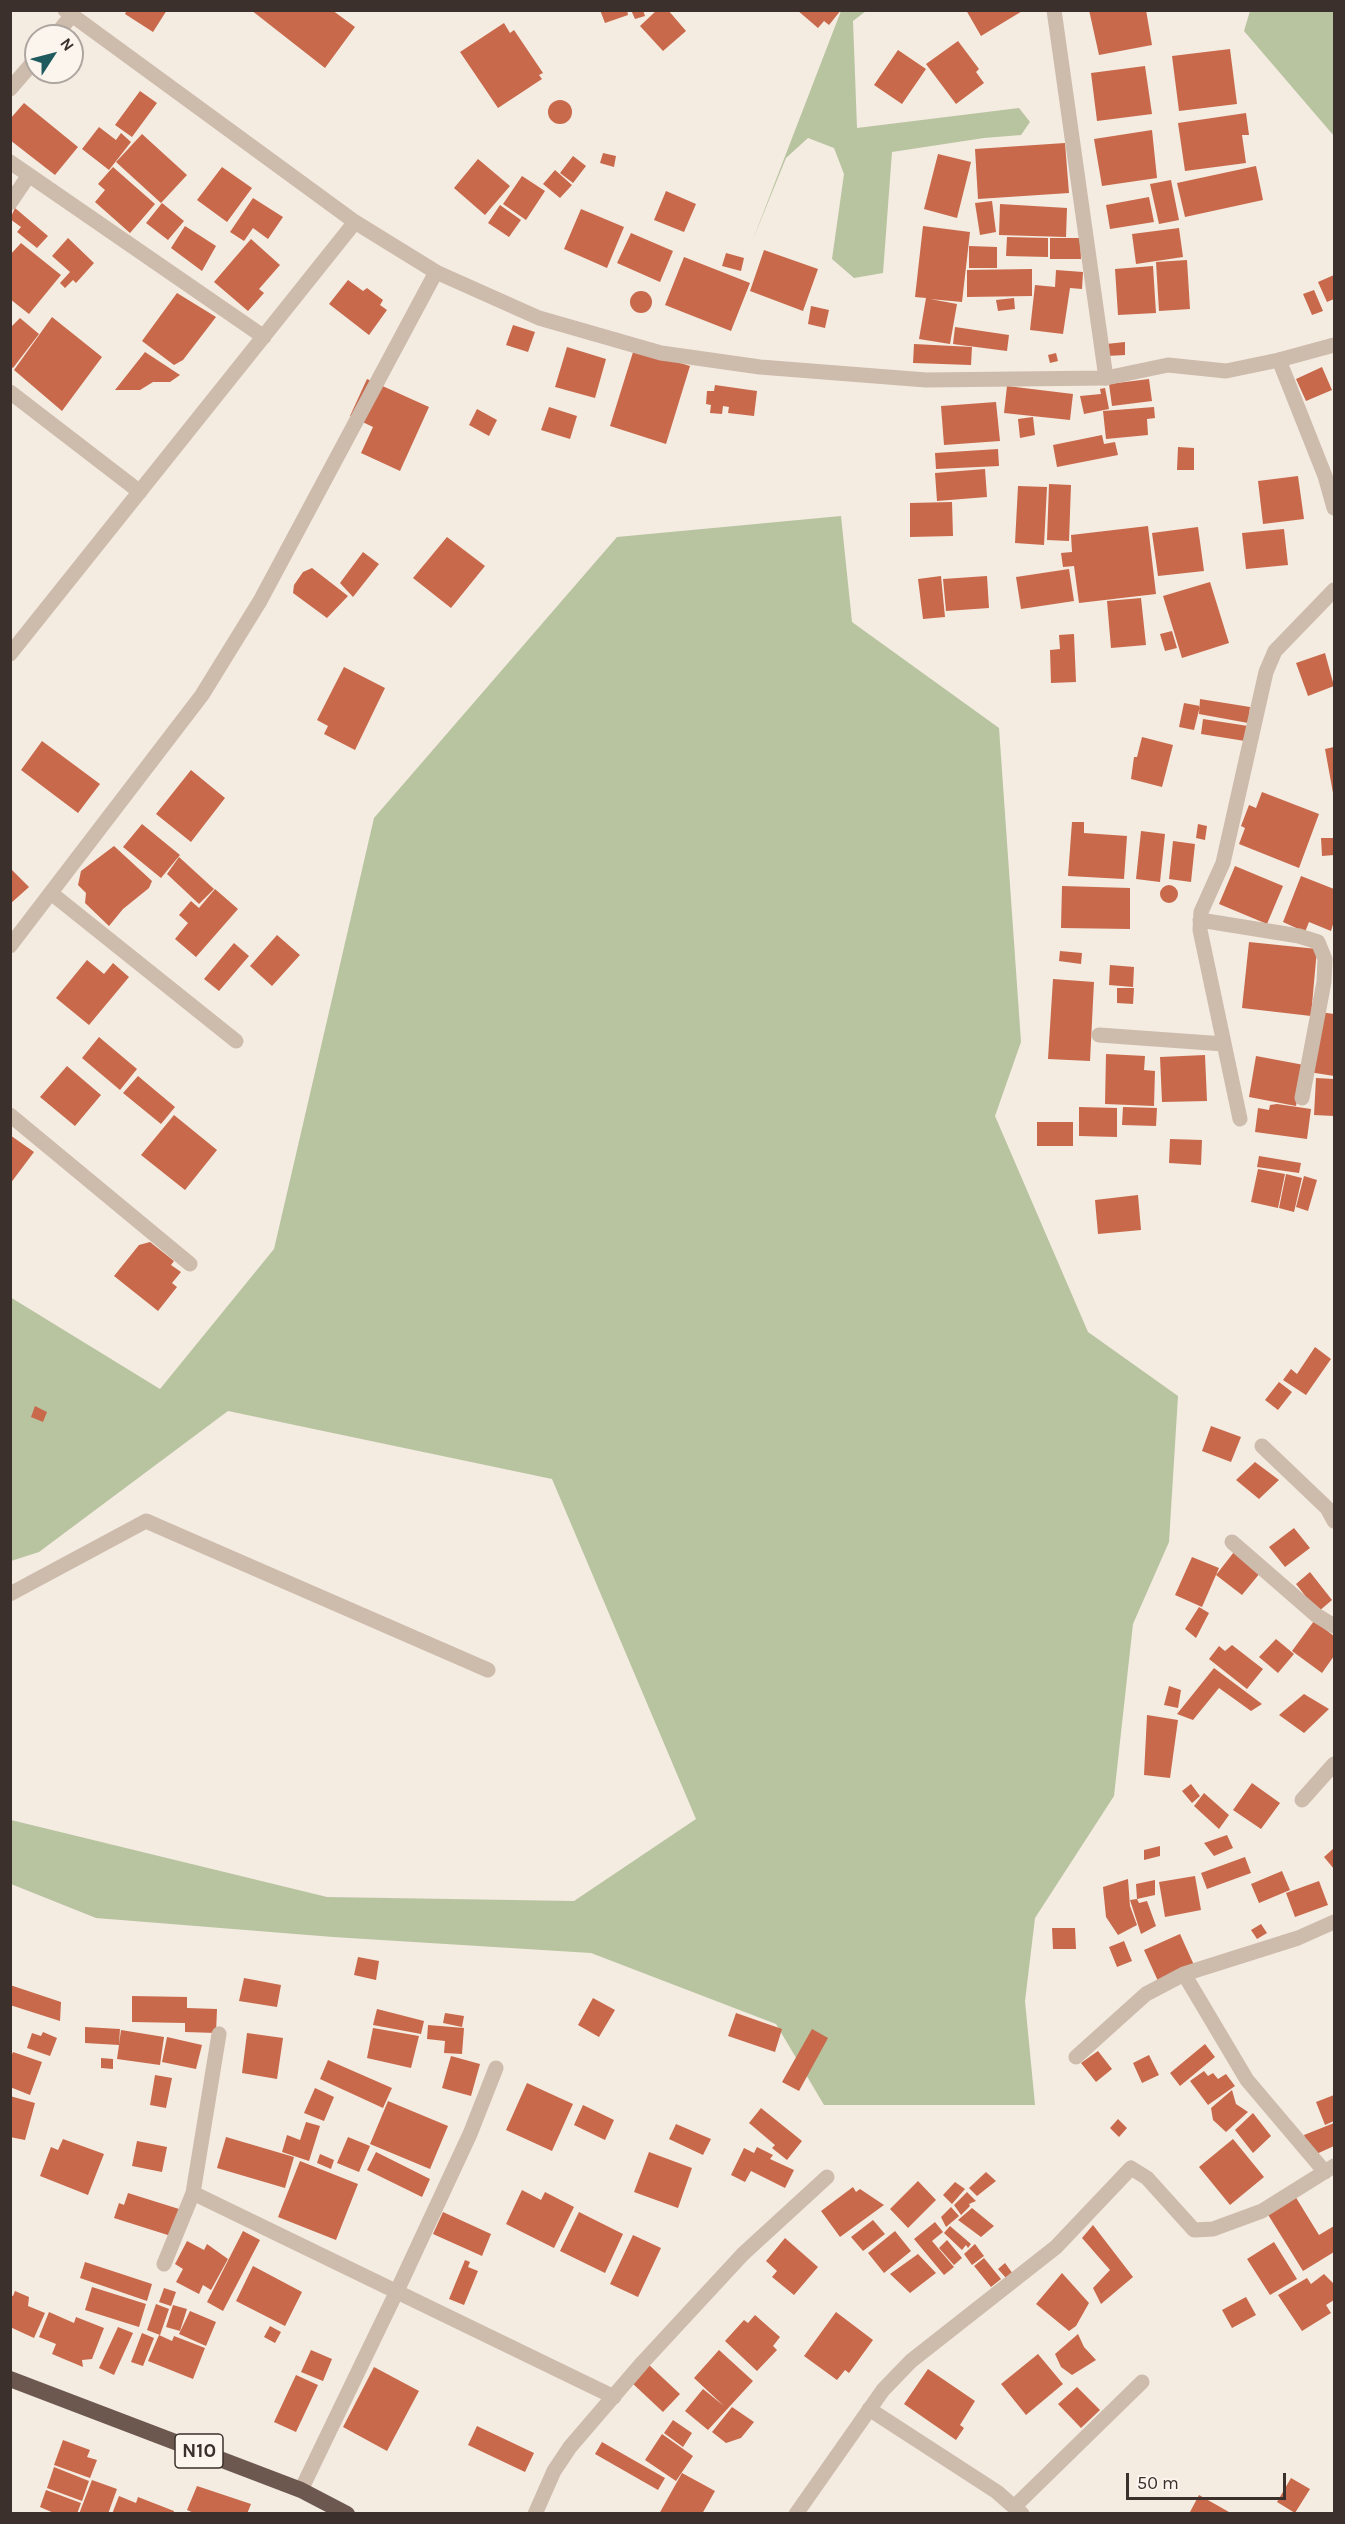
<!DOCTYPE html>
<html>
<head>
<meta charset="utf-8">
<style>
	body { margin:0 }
	#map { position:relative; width:1345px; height:2524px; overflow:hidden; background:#f4ebe1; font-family:Karla,sans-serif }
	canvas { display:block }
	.frame { position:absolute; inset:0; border:12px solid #3b302b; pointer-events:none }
	.north { position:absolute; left:24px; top:24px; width:60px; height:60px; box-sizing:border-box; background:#fbf5ee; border:2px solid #aea6a0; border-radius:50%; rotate:54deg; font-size:16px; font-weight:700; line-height:24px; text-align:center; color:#3b302b }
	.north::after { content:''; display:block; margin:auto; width:21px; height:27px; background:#1f5a5e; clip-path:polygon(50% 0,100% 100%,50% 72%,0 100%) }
	.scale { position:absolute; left:1126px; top:2473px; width:160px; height:27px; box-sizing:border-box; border:3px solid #3b302b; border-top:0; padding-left:8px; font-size:18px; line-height:21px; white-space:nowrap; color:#3b302b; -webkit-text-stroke:4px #fbf5ee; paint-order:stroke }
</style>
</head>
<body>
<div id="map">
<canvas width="1345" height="2524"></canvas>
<div class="frame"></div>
<div class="north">N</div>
<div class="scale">50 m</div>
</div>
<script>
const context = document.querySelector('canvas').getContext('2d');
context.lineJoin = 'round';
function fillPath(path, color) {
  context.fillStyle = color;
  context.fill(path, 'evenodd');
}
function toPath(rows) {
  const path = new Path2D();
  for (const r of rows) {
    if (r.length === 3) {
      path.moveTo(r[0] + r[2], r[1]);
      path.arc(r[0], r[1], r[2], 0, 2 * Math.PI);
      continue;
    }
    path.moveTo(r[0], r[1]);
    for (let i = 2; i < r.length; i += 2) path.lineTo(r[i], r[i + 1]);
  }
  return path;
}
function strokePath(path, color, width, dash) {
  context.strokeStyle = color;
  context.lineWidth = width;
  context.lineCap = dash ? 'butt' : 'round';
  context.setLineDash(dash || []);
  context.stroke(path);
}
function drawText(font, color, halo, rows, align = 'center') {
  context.font = font + ' Karla,sans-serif';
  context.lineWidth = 4.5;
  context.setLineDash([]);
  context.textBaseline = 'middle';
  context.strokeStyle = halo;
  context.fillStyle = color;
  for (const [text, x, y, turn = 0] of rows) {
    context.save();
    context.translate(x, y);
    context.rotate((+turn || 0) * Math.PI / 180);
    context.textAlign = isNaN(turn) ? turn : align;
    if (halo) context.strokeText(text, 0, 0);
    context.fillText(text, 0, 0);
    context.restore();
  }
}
const green = toPath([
	[841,11,866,11,853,21,857,128,1019,108,1030,122,1021,135,984,138,892,152,883,273,854,278,832,259,844,174,834,148,808,138,786,158,752,242],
	[1250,11,1334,11,1334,136,1244,31],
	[841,516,852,622,999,728,1021,1042,995,1116,1088,1332,1178,1396,1169,1542,1133,1624,1114,1796,1035,1918,1025,2001,1035,2105,824,2105,776,2024,591,1953,333,1937,96,1918,11,1884,11,1820,327,1897,574,1901,696,1819,552,1479,228,1411,39,1552,11,1561,10,1297,160,1389,274,1249,374,818,617,537]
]);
const building = toPath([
	[127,10,167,10,153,32,125,14],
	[251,10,332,10,355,27,325,68],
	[600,10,627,10,628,15,605,23],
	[631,10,643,10,645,16,635,19],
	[657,10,668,10,686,31,663,51,640,26],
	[797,10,841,10,829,25,824,21,818,28],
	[966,10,1024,10,981,36],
	[1089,10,1146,10,1152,45,1099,55],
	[504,23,510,33,514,30,543,73,539,75,542,79,498,108,460,52],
	[958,41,979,69,976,72,984,83,956,104,926,64],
	[1230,49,1237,104,1179,111,1172,56],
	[898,50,926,69,902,104,874,85],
	[1145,66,1152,114,1097,121,1091,73],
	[140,91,157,103,132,137,115,125],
	[560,112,12],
	[24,103,78,147,55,175,10,140,10,119],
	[1246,113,1249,135,1242,135,1246,163,1185,171,1178,123],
	[99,127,116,140,121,133,131,142,109,170,82,149],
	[1152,130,1157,178,1102,186,1094,139],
	[142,134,187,175,161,203,116,162],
	[1065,143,1069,193,978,199,975,149],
	[603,153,616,156,614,167,600,163],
	[938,154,971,162,957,218,924,209],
	[573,156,586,166,573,183,560,173],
	[478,159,510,186,485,215,454,188],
	[1256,166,1263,200,1185,217,1177,183],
	[113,167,155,204,130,233,95,202,105,190,98,184],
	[222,167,252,188,227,222,197,200],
	[555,170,572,185,560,198,543,184],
	[522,176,545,191,526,220,503,204],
	[1171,180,1179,220,1159,224,1150,184],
	[666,191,696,204,684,232,654,220],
	[1149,197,1154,222,1110,229,1106,205],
	[253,198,283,217,268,239,253,228,244,241,230,232],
	[992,201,996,232,980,235,975,203],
	[162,203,184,221,168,240,146,223],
	[1000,204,1067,208,1066,237,999,235],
	[500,205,521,220,509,237,488,223],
	[15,208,48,236,37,248,17,232,21,227,10,219],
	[581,209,624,227,607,268,564,249],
	[185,226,216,246,202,271,171,248],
	[923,226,970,232,962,302,930,299,957,304,950,344,919,339,926,298,915,297],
	[1179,228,1183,257,1136,264,1132,234],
	[631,233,673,251,660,282,617,263],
	[1007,237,1048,238,1048,257,1006,256],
	[68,238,94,263,76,283,73,280,65,288,60,283,70,272,52,256],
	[1050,238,1080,238,1081,259,1050,259],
	[251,239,280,265,259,289,264,293,248,311,214,282],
	[21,243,61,275,29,314,10,299,10,255],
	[969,246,997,247,997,268,969,268],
	[764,250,818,269,803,311,750,291],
	[726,253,744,258,741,271,722,266],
	[684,257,750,283,731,331,665,305],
	[1187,260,1190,309,1159,311,1156,262],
	[1153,266,1156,313,1118,315,1115,269],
	[1032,269,1032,296,967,297,967,270],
	[1056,270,1083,272,1082,289,1070,288,1063,334,1030,330,1035,285,1055,287],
	[1334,275,1334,299,1327,302,1318,282],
	[348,280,363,291,367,288,383,300,380,305,387,310,369,335,329,304],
	[1314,290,1323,311,1312,315,1303,294],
	[641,302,11],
	[177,293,216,317,183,360,174,365,142,341],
	[1014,298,1015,309,998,311,996,300],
	[811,306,829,310,825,328,808,324],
	[52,317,102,357,62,411,14,370],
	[20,318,39,334,13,368,10,366,10,328],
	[513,325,535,332,528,352,506,345],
	[955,327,1009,335,1007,351,953,344],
	[1125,342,1125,355,1107,356,1106,344],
	[914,344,972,347,971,365,913,363],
	[567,347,606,359,595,398,555,387],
	[634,349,690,366,666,444,610,426],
	[145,352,180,375,170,382,153,382,140,390,115,390],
	[1056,353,1058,361,1050,363,1048,355],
	[1322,367,1332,390,1306,401,1296,379],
	[367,379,429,407,400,471,361,453,373,427,350,416],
	[1149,379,1152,401,1112,406,1109,384],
	[715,385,757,391,754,416,728,413,729,407,723,406,722,414,710,413,711,405,706,404,707,391,714,391],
	[1007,386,1073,394,1070,420,1004,413],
	[1105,388,1109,409,1084,414,1080,396,1101,394,1100,389],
	[996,402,1000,441,944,445,941,406],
	[549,407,577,416,570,439,541,430],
	[1154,407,1155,418,1147,419,1148,435,1106,439,1103,411],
	[477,409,497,420,489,436,469,425],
	[1033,417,1035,435,1020,438,1018,419],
	[1102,435,1104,444,1115,442,1118,455,1057,467,1053,445],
	[1178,447,1194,448,1194,470,1177,470],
	[998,449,999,466,936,469,935,453],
	[985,469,987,497,937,501,935,473],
	[1298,476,1304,519,1263,524,1258,481],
	[1049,484,1071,485,1069,541,1047,540],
	[1018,486,1047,487,1044,545,1015,543],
	[952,502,953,536,910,537,910,503],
	[1148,526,1156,594,1079,603,1074,566,1063,567,1061,553,1072,552,1071,535],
	[1198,527,1204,571,1158,576,1152,533],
	[1284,529,1288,565,1246,569,1242,533],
	[447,537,485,566,451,608,413,578],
	[363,552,379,564,353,597,340,583],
	[312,568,348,596,327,618,293,593,294,585,303,572],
	[1069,569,1074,601,1021,609,1016,577],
	[941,576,945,617,923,619,918,579],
	[987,576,989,608,946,611,943,579],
	[1210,582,1229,643,1182,658,1163,596],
	[1141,598,1146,645,1111,648,1107,601],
	[1172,631,1177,648,1165,651,1160,634],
	[1074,634,1076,682,1051,683,1050,650,1060,649,1059,635],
	[1325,653,1334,686,1308,696,1296,663],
	[344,667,385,688,355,750,324,734,328,726,317,720],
	[1200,699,1250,707,1248,723,1199,714],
	[1184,703,1200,706,1194,730,1179,727],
	[1203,719,1248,726,1245,741,1201,734],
	[1142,737,1173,745,1162,787,1131,779,1134,757,1137,757],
	[42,741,100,784,78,813,21,770],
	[1334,747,1334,793,1333,793,1325,749],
	[191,770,225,798,191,842,156,814],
	[1262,792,1319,814,1299,868,1239,844,1245,828,1241,826,1249,805,1256,808],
	[1072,822,1084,822,1084,833,1127,836,1124,879,1068,876],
	[142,824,180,855,161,878,123,847],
	[1198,824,1207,826,1205,840,1196,838],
	[1141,831,1165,834,1160,882,1136,879],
	[1321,838,1334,838,1334,855,1322,856],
	[1173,841,1195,844,1191,882,1169,879],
	[114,846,152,881,149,888,123,909,109,926,85,903,86,893,78,885,81,871],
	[179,857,214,889,199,904,167,874],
	[1235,866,1283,886,1267,924,1219,904],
	[10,868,29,887,10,904],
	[1301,876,1334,889,1334,921,1331,931,1309,922,1305,932,1283,922],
	[1169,894,9],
	[1062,886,1130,888,1130,929,1061,928],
	[215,889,238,909,196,957,175,939,188,923,179,915,191,901,199,908],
	[277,935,300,955,272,986,250,966],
	[1249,942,1317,949,1311,1016,1242,1008],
	[234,943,249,956,219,991,204,979],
	[1060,951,1082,953,1081,964,1059,961],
	[87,960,104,974,113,963,129,977,89,1025,56,998],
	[1110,965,1134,967,1133,987,1109,985],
	[1053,979,1094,982,1090,1061,1048,1059],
	[1117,988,1134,988,1133,1004,1117,1003],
	[1320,1012,1334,1014,1334,1076,1309,1072],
	[99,1037,137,1069,120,1090,82,1058],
	[1106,1054,1145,1056,1144,1070,1155,1071,1154,1106,1105,1104],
	[1205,1055,1207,1101,1162,1102,1160,1057],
	[1256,1056,1304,1065,1296,1106,1249,1097],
	[67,1066,101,1095,75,1126,40,1097],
	[138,1076,175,1107,161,1124,123,1093],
	[1316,1078,1334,1079,1334,1116,1314,1115],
	[1277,1104,1311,1109,1307,1139,1255,1132,1258,1108,1269,1110,1270,1105],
	[1079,1107,1117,1108,1117,1137,1079,1136],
	[1123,1107,1157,1108,1156,1126,1122,1125],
	[174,1115,217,1150,185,1190,141,1155],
	[1037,1122,1073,1122,1073,1146,1037,1146],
	[10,1135,34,1152,10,1184],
	[1170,1139,1202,1140,1201,1165,1169,1163],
	[1259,1156,1301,1163,1299,1173,1257,1167],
	[1258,1169,1285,1174,1278,1208,1251,1202],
	[1286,1174,1302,1178,1294,1212,1279,1208],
	[1304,1176,1317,1180,1308,1211,1296,1207],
	[1138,1195,1141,1230,1098,1234,1095,1200],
	[150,1242,174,1261,171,1265,181,1272,172,1283,177,1287,158,1311,114,1276,139,1245],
	[1315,1347,1331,1359,1306,1395,1283,1380,1291,1369,1297,1374],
	[1279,1382,1292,1392,1278,1410,1265,1400],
	[35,1406,47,1412,43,1422,31,1417],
	[1211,1426,1241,1437,1231,1462,1202,1451],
	[1255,1462,1279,1480,1259,1499,1236,1480],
	[1294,1528,1310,1548,1285,1567,1269,1547],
	[1234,1552,1260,1573,1242,1595,1216,1575],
	[1192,1557,1219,1568,1202,1607,1175,1595],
	[1310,1572,1332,1600,1318,1612,1296,1584],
	[1199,1607,1209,1613,1196,1638,1185,1629],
	[1314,1621,1334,1636,1334,1656,1322,1673,1292,1651],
	[1276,1639,1294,1654,1278,1673,1259,1657],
	[1232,1645,1263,1669,1247,1689,1209,1659,1219,1646,1225,1651],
	[1214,1668,1262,1704,1251,1711,1219,1688,1193,1720,1177,1714],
	[1169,1686,1181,1690,1178,1708,1164,1705],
	[1304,1694,1329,1709,1304,1733,1279,1715],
	[1147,1715,1178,1720,1170,1778,1144,1775],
	[1252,1783,1280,1803,1261,1829,1233,1810],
	[1191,1784,1200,1796,1192,1803,1182,1791],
	[1204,1793,1229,1815,1219,1829,1194,1806],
	[1227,1835,1233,1848,1214,1856,1204,1843],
	[1160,1846,1160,1856,1144,1860,1144,1850],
	[1334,1848,1334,1869,1324,1857],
	[1245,1857,1251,1873,1207,1889,1201,1873],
	[1282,1871,1290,1890,1259,1903,1251,1884],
	[1195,1876,1201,1910,1165,1917,1159,1882],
	[1128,1879,1130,1906,1137,1925,1118,1935,1106,1917,1103,1887],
	[1155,1880,1155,1895,1137,1899,1136,1884],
	[1319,1881,1328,1905,1295,1917,1286,1893],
	[1137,1899,1139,1903,1147,1901,1156,1926,1141,1934,1130,1900],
	[1261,1924,1267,1933,1257,1939,1251,1930],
	[1052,1928,1075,1928,1076,1949,1053,1949],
	[1180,1934,1194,1965,1158,1981,1144,1950],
	[1124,1941,1132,1961,1117,1967,1109,1947],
	[358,1957,379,1961,376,1980,354,1975],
	[244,1978,281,1985,277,2007,239,2001],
	[10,1985,61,2002,60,2021,10,2005],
	[132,1996,187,1997,187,2008,217,2009,216,2033,185,2032,185,2023,132,2022],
	[593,1998,615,2010,599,2037,578,2025],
	[377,2009,424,2021,421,2034,373,2025],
	[445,2013,464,2016,462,2027,443,2023],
	[736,2013,782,2029,775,2052,728,2036],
	[428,2025,464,2028,462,2054,444,2053,445,2041,427,2039],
	[85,2027,120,2029,119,2045,121,2030,164,2037,160,2065,117,2059,119,2045,85,2043],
	[373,2028,419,2036,411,2068,367,2058],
	[812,2029,828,2038,799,2091,782,2082],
	[43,2032,57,2038,50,2056,27,2048,32,2033,41,2036],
	[247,2033,283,2038,277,2079,242,2073],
	[167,2037,202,2045,196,2069,162,2062],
	[1205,2044,1215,2057,1180,2086,1170,2073],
	[1098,2051,1112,2069,1096,2082,1081,2063],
	[13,2052,42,2062,30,2095,10,2087,10,2059],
	[1149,2055,1159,2075,1142,2083,1133,2063],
	[451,2056,480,2064,471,2096,442,2088],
	[101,2058,113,2059,113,2069,101,2068],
	[328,2060,392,2088,383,2108,320,2079],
	[1204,2071,1208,2076,1213,2073,1218,2079,1226,2074,1235,2086,1208,2105,1190,2081],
	[155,2075,172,2078,166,2108,150,2105],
	[527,2083,573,2104,552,2151,506,2130],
	[315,2088,334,2097,324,2121,304,2113],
	[1232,2090,1236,2104,1248,2112,1226,2132,1213,2120,1211,2108],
	[1334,2095,1334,2121,1325,2125,1316,2102],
	[10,2096,35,2103,25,2140,10,2137],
	[388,2101,448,2126,430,2169,370,2144],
	[583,2105,614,2120,605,2140,574,2125],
	[761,2108,802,2141,787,2160,772,2148,775,2145,749,2123],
	[1253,2113,1271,2136,1253,2153,1235,2130],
	[1118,2119,1127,2128,1119,2137,1110,2128],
	[306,2122,320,2126,309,2161,282,2152,287,2135,300,2140],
	[1334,2123,1334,2146,1312,2156,1304,2135],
	[676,2124,711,2139,703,2155,669,2139],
	[226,2137,294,2157,285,2188,217,2168],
	[348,2137,370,2146,359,2172,337,2163],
	[63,2139,104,2154,88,2195,40,2176,51,2147,58,2150],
	[1233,2139,1264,2177,1230,2205,1199,2167],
	[137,2141,167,2147,162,2172,132,2166],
	[757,2147,773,2155,770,2159,794,2170,785,2188,751,2171,745,2182,731,2175,744,2148,754,2153],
	[376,2152,430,2179,422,2197,367,2170],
	[649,2152,692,2168,678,2208,634,2192],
	[320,2154,334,2160,331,2169,317,2163],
	[300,2161,358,2184,336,2240,278,2217],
	[986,2172,996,2181,977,2196,969,2188],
	[918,2181,936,2200,908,2228,890,2209],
	[955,2182,965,2189,952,2204,943,2195],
	[853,2187,856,2192,860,2189,884,2205,840,2237,821,2211],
	[522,2190,541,2200,545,2192,574,2207,554,2248,506,2224],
	[967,2192,976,2201,969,2204,970,2206,961,2215,954,2205],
	[128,2193,179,2209,171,2236,114,2218,119,2203,124,2205],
	[1295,2196,1319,2235,1334,2226,1334,2252,1303,2271,1267,2213],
	[951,2207,959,2216,946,2227,941,2217],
	[972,2208,994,2226,981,2237,958,2220],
	[443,2212,491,2234,482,2256,433,2234],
	[579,2212,623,2234,605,2273,560,2251],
	[873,2220,885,2234,863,2251,851,2237],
	[935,2222,943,2232,932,2241,954,2267,944,2275,914,2239],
	[1093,2225,1133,2277,1101,2304,1093,2288,1110,2270,1082,2238],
	[950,2226,971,2244,968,2248,966,2245,962,2250,944,2233],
	[243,2231,260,2240,223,2311,207,2302],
	[895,2231,911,2251,884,2273,868,2253],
	[633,2235,661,2248,638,2297,610,2284],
	[785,2238,818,2267,794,2295,772,2277,777,2271,766,2261],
	[947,2240,962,2258,954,2265,939,2248],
	[187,2241,204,2250,207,2244,228,2259,211,2290,203,2285,199,2294,176,2282,183,2269,175,2264],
	[1274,2242,1297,2279,1270,2295,1247,2259],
	[975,2244,984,2256,972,2265,964,2254],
	[918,2254,936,2273,910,2293,890,2274],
	[984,2258,1001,2279,991,2287,974,2266],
	[465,2260,470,2262,468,2267,478,2271,464,2305,449,2299],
	[85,2262,152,2284,147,2301,80,2278],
	[1005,2263,1013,2274,1007,2279,998,2269],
	[253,2266,302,2292,285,2326,236,2301],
	[1062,2273,1089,2303,1076,2326,1069,2331,1036,2304],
	[1324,2274,1334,2284,1334,2300,1326,2305,1331,2313,1302,2331,1278,2295,1307,2278,1311,2284],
	[92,2287,146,2304,139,2327,85,2310],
	[164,2288,176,2292,171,2306,159,2302],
	[15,2291,29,2297,28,2306,45,2313,34,2338,10,2327,10,2295,13,2296],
	[1246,2297,1256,2315,1232,2328,1222,2310],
	[156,2304,169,2309,160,2335,147,2330],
	[173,2305,187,2309,180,2331,166,2327],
	[190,2311,216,2322,206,2346,179,2334],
	[49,2312,74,2323,76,2317,104,2328,92,2359,82,2360,83,2367,52,2354,56,2344,39,2337],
	[836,2312,873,2340,849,2373,845,2370,837,2380,804,2356],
	[755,2315,780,2337,773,2346,777,2350,757,2371,725,2341,744,2320,748,2323],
	[270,2326,281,2332,275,2343,264,2337],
	[118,2327,133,2333,114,2375,99,2368],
	[142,2333,154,2338,143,2366,131,2362],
	[1078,2334,1084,2347,1096,2360,1072,2375,1061,2367,1055,2354],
	[159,2335,172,2341,174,2336,205,2348,193,2379,148,2361],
	[311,2350,332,2359,323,2381,301,2372],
	[719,2350,753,2381,708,2430,685,2411,703,2389,724,2406,694,2378],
	[1038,2354,1063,2384,1026,2415,1001,2384],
	[648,2364,680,2394,663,2412,631,2382],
	[374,2367,419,2391,387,2451,343,2427],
	[928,2369,975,2401,960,2425,964,2428,956,2440,904,2404],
	[296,2375,318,2385,296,2432,274,2422],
	[1077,2387,1100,2410,1081,2428,1058,2404],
	[732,2407,754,2422,741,2438,726,2443,712,2432],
	[673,2420,692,2433,683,2447,664,2433],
	[477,2426,534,2453,525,2472,468,2445],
	[662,2434,693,2456,676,2481,645,2460],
	[63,2440,90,2450,87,2457,97,2460,90,2478,54,2465],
	[602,2442,665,2478,658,2490,595,2454],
	[54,2467,89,2481,82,2501,47,2488],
	[682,2473,715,2491,702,2514,659,2514],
	[1291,2478,1310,2489,1295,2513,1277,2502],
	[92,2480,117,2489,108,2514,79,2514],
	[197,2486,251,2504,247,2514,196,2514,187,2510],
	[46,2490,81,2503,77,2514,56,2514,40,2507],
	[1199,2495,1229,2512,1228,2514,1192,2514,1190,2512],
	[119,2496,136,2503,138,2497,174,2511,173,2514,112,2514]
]);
const minor = toPath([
	[1054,10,1106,378],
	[55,36,72,15],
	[10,89,36,59],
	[10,162,264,337],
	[10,203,29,175],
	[1279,360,1325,476,1334,508],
	[10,392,140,492],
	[10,654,355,222],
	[51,893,236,1041],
	[1200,920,1299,936,1318,942,1325,959,1324,982,1302,1098],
	[10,946,202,695,260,601,436,272],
	[1099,1035,1224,1044],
	[10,1115,190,1264],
	[1240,1119,1200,930,1201,912,1223,863,1266,672,1275,651,1334,590],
	[1262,1446,1327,1508,1334,1521],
	[1232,1542,1316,1615,1334,1626],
	[10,1594,146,1521,488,1670],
	[1302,1800,1334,1764],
	[1184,1974,1247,2080,1325,2172],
	[1076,2057,1146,1994,1184,1974,1298,1938,1334,1922],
	[193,2193,614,2397],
	[164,2264,193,2193,219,2034],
	[869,2409,997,2492,1022,2514],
	[301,2490,397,2291,470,2134,496,2068],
	[1014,2507,1142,2382],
	[535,2514,554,2471,570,2447,643,2362,743,2254,827,2177],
	[796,2514,883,2390,911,2361,1056,2247,1131,2168,1147,2178,1194,2230,1213,2229,1262,2211,1334,2166]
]);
const tertiary = toPath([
	[65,10,355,222,436,272,539,318,661,353,760,367,926,380,1106,378,1168,365,1226,371,1279,360,1334,345]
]);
const trunk = toPath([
	[10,2379,301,2490,347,2514]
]);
const shields = [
	[199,2451,48]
];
const shieldNames = [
	["N10",199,2451]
];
fillPath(green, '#b8c4a0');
fillPath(building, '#c8694b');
strokePath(minor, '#cdbbac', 15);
strokePath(tertiary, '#cdbbac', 15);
strokePath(trunk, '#6c584f', 16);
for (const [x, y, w] of shields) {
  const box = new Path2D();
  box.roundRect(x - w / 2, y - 17, w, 34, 4.5);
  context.fillStyle = '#fbf5ee';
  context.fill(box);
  strokePath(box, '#3b302b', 1.5);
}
drawText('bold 20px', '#3b302b', null, shieldNames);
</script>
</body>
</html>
